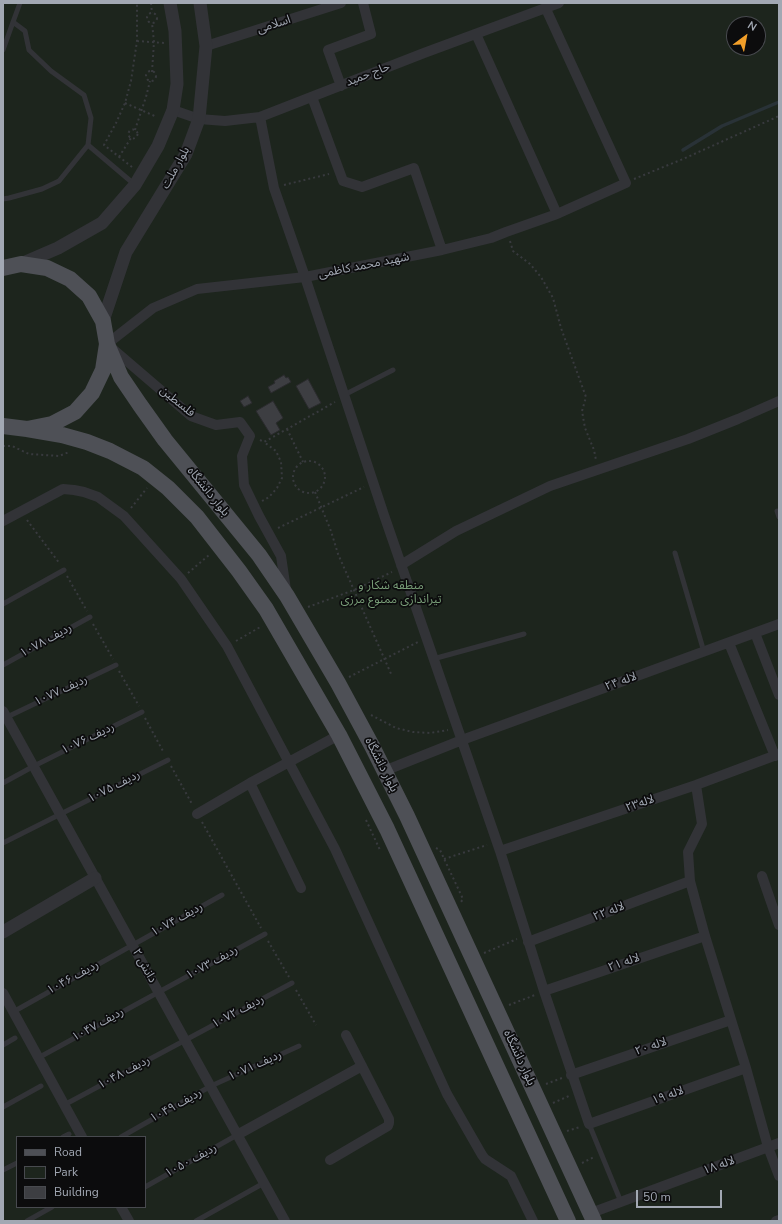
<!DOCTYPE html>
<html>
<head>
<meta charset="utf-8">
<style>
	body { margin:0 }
	#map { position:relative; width:782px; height:1224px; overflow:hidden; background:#111112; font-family:"Nunito Sans",sans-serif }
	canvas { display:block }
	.frame { position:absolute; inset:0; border:4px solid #a2a8b3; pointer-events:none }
	.legend { position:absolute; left:16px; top:1136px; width:130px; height:72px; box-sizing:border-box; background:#0c0c0d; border:1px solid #484a4f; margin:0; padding:5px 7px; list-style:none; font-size:12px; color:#a2a8b3 }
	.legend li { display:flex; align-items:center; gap:8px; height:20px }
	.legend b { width:20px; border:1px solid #484a4f }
	.north { position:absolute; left:726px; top:16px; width:40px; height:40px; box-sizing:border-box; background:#0c0c0d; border:1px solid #484a4f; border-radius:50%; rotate:32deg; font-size:11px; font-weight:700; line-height:16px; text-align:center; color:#a2a8b3 }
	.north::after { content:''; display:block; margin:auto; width:14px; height:18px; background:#f29f29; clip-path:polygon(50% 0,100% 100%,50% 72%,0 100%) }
	.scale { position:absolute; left:636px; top:1190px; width:86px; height:18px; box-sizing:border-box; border:2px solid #a2a8b3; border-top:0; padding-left:5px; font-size:12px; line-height:14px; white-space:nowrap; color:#a2a8b3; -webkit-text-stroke:3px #0c0c0d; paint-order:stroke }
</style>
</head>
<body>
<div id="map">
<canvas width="782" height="1224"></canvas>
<div class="frame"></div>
<ul class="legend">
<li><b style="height:5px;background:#4e5056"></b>Road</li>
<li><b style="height:11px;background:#1d251d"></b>Park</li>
<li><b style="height:11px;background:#3d3e42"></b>Building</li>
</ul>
<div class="north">N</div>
<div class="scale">50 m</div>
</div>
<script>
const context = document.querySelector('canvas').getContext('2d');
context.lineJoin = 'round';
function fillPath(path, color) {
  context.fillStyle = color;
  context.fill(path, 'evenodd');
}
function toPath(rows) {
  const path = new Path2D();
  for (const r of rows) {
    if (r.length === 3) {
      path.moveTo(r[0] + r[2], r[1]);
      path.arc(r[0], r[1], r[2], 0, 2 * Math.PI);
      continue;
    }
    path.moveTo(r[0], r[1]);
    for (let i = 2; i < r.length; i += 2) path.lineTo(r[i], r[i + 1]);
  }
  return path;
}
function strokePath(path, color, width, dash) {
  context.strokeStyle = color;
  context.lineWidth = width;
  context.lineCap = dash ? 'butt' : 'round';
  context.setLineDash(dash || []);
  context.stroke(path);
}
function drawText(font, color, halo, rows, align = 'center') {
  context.font = font + ' "Nunito Sans","Noto Sans Arabic",sans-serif';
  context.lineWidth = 3.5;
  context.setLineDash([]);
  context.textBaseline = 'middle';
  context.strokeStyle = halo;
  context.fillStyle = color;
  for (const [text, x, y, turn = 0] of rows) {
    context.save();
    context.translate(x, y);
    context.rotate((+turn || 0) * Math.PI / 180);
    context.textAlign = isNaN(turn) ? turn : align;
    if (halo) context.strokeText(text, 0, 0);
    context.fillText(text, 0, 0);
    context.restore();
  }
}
const green = toPath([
	[3,3,779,3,779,1221,3,1221],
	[734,24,758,24,758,48,734,48],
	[17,1137,145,1137,145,1207,17,1207]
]);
const stream = toPath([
	[683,150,722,126,779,102]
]);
const building = toPath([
	[284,375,286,378,288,377,291,382,271,393,268,387,275,383,274,381,284,375],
	[308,379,321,403,309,409,296,386,308,379],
	[248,396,252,403,244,407,240,401,248,396],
	[273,401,283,418,276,423,280,430,271,435,256,411,273,401]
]);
const path = toPath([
	[151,3,152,13],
	[152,18,5],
	[137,41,164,43],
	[151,76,5],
	[152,72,154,42,152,23],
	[125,103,157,117],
	[133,134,4.5],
	[135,130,146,97,150,81],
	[119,157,131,138],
	[132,167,104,145,116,123,125,103,131,81,137,41,137,3],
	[634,179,683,159,779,116],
	[284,185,329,174],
	[510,241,513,251,530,264,541,277,553,298,561,328,586,397,582,411,585,428,594,450,596,460],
	[287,429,303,462],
	[260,440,264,442,335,402],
	[3,446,12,446,29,454,59,456,69,452],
	[309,477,16],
	[315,492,331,531,338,554,392,676],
	[262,501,269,497,277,488,282,478,281,462,276,451,264,442],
	[131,508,147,488],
	[27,520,60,564],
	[278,528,364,487],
	[188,573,209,555],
	[67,576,87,611],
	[308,607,354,590,392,572],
	[93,624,113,659],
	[236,641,262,626],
	[119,671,139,706],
	[349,677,418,642],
	[371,715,396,728,413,732,430,733,448,730],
	[145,718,164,753],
	[171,766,192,804],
	[366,820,380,850],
	[202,822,261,928],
	[436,848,440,850,463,899,461,902],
	[444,859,487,845],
	[268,941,289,977],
	[484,953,517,939],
	[296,990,316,1025],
	[509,1005,535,995],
	[546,1084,562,1078],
	[553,1103,569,1096],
	[567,1131,580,1127],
	[582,1163,594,1157]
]);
const service = toPath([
	[20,3,13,22,25,31,29,50,51,71,84,95,91,118,88,145],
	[3,50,13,22],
	[3,199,9,198,42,189,59,181,88,145,134,184],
	[344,395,393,370],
	[777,511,779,517],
	[675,553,704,652],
	[3,604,64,570],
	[433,659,524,634],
	[3,665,90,617],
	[5,718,116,665],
	[3,783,34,766,142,712],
	[3,843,168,760],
	[13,1012,222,895],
	[3,1045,15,1038],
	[38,1058,265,934],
	[64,1105,292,983],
	[3,1107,41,1086],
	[589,1124,621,1202],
	[63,1137,69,1134],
	[121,1137,211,1086,299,1046],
	[3,1170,17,1163],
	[145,1187,237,1135],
	[27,1221,52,1207],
	[196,1221,264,1183]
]);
const minor = toPath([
	[476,34,557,214],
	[206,46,341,3],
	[341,86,328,50,371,34,363,3],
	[312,97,343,181,362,187,414,168,442,250],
	[173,110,199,119,225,121,260,117,424,53,559,3],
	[260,117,274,188,305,277,384,515,500,851,544,991,589,1124,746,1068],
	[3,521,63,489,74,490,84,492,98,497,124,516,181,579,227,646,335,849,447,1094,482,1155,485,1159,511,1176,533,1221],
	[401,565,456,531,550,486,688,439,738,419,779,401],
	[286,590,281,556,259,516,244,485,242,456,250,436,240,422,216,425,191,416,107,344,153,308,197,289,305,277,442,250,491,238,506,232,557,214,626,183,546,9],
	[755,633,779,695],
	[729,643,775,756],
	[3,711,285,1221],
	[384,771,462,740,779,624],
	[250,783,301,888],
	[696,785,702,824,688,852,690,881,705,936,746,1068,768,1147,779,1176],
	[197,814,250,783,339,735],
	[500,851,696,785,779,754],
	[762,876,779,925],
	[528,942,690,881],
	[544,991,705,936],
	[3,993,82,1137],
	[571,1075,731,1020],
	[237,1135,362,1066],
	[330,1160,388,1126,389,1123,389,1119,346,1035],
	[121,1207,129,1221],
	[591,1213,779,1143],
	[776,1221,779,1220]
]);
const tertiary = toPath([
	[21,264,58,248,102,223,135,185,158,146,173,110,177,84,175,31,170,3],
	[103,321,126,252,186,154,199,119,206,46,200,3],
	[3,932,95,878]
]);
const primary = toPath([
	[3,268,21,264,47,268,70,279,89,296,103,321,107,344,103,370,92,393,75,412,52,424,27,429,3,426],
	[107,344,121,377,140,405,165,440,259,555,287,596,338,683,372,746,407,816,594,1221],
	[27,429,62,435,87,442,110,451,143,468,168,488,197,517,239,571,266,609,339,735,387,829,568,1221]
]);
const streetNames = [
	["اسلامی",274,25,-18],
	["حاج حمید",368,75,-21],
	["بلوار ملت",176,168,-61],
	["شهید محمد کاظمی",364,266,-11],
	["فلسطین",177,402,39],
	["بلوار دانشگاه",208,492,51],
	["ردیف ۱۰۷۸",46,641,-29],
	["لاله ۲۴",621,682,-20],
	["ردیف ۱۰۷۷",61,691,-25],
	["ردیف ۱۰۷۶",88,739,-26],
	["بلوار دانشگاه",381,765,63],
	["ردیف ۱۰۷۵",114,787,-27],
	["لاله۲۳",640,804,-19],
	["لاله ۲۲",609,912,-21],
	["ردیف ۱۰۷۴",177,920,-29],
	["ردیف ۱۰۷۳",212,963,-29],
	["لاله ۲۱",624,963,-19],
	["دانش ۲",144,966,61],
	["ردیف ۱۰۴۶",73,978,-29],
	["ردیف ۱۰۷۲",238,1012,-28],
	["ردیف ۱۰۴۷",98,1025,-29],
	["لاله ۲۰",651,1047,-19],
	["بلوار دانشگاه",519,1058,65],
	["ردیف ۱۰۷۱",255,1066,-24],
	["ردیف ۱۰۴۸",124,1073,-28],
	["لاله ۱۹",668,1096,-20],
	["ردیف ۱۰۴۹",176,1106,-29],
	["ردیف ۱۰۵۰",191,1161,-29],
	["لاله ۱۸",719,1166,-20]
];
const parkNames = [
	["منطقه شکار و",391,586],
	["تیراندازی ممنوع مرزی",391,600]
];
fillPath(green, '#1d251d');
strokePath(stream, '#293237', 3.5);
fillPath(building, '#3d3e42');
strokePath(building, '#2b2b2e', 1);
strokePath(path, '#383a3e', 2, [2, 3]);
strokePath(service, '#323337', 5);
strokePath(minor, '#323337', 10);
strokePath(tertiary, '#323337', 13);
strokePath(primary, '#4e5056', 16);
drawText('12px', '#a2a8b3', '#0c0c0d', streetNames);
drawText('12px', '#799e78', '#0c0c0d', parkNames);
</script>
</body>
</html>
